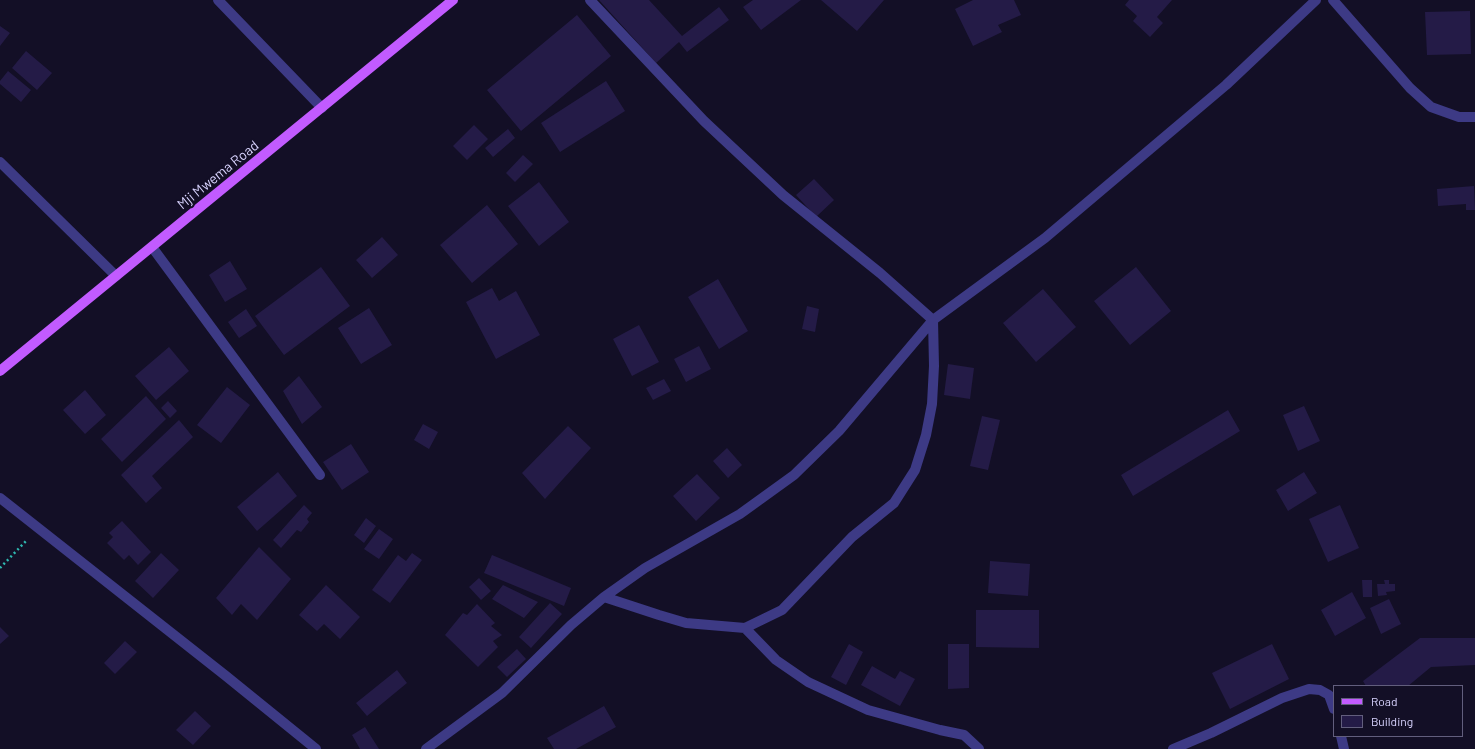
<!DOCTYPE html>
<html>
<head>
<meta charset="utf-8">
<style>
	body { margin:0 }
	#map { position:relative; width:1475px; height:749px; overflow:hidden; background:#130f26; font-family:Barlow,sans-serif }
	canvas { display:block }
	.legend { position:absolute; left:1333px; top:685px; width:130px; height:52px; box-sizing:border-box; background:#130f26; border:1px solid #625e7d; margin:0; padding:5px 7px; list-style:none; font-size:12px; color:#d9d4ff }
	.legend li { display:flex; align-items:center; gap:8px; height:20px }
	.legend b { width:20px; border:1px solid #625e7d }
</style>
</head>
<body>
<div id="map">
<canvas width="1475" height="749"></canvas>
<ul class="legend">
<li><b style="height:5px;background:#c25bff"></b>Road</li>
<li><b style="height:11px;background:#241b47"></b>Building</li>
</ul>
</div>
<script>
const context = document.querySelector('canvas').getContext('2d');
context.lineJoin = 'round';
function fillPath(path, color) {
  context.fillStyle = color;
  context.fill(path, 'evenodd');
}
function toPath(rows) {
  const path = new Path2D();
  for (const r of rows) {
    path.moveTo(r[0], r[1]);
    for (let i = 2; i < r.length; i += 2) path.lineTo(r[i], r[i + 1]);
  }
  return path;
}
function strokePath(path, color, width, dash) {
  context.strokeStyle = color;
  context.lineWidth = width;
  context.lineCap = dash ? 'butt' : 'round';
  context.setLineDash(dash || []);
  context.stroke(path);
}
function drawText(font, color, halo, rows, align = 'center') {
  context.font = font + ' Barlow,sans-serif';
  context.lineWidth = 4;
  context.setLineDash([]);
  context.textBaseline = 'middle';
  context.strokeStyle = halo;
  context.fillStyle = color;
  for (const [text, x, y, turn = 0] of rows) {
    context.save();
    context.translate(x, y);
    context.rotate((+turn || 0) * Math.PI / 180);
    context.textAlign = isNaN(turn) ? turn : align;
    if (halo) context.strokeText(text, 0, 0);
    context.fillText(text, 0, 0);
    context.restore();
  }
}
const building = toPath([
	[599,0,649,0,682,36,719,7,729,20,687,52,679,42,656,63],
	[753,0,801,0,761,30,743,7],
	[821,0,884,0,857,31],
	[973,0,1014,0,1021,15,998,25,1002,32,973,46,955,9],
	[1129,0,1172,0,1157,17,1163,23,1150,37,1133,21,1137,16,1125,5],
	[1470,11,1471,54,1427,55,1425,12],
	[577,15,611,56,521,131,487,90],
	[0,26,10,33,0,46],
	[26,51,52,73,37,90,12,68],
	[8,71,31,90,21,102,0,84,0,81],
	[606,81,625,111,560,152,541,123],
	[474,125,488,139,467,160,453,146],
	[508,129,515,138,493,157,485,148],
	[523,155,533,164,515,182,506,173],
	[814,179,834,200,816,217,796,195],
	[539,182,569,222,539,246,508,206],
	[1474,186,1475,210,1466,210,1466,204,1438,206,1437,189],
	[487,205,518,244,472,283,440,245],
	[382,237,398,255,372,278,356,260],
	[230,261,247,289,225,302,209,275],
	[321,267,350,306,284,355,255,316],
	[1136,267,1171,311,1130,345,1094,301],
	[718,279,748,331,719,349,688,297],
	[492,288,499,301,516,291,540,335,496,359,466,302],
	[1043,289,1076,327,1036,362,1003,323],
	[807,306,819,309,815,332,802,329],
	[369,308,392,345,361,364,338,328],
	[246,309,257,326,239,338,228,322],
	[639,325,659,362,632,376,613,339],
	[699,346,711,369,686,382,674,359],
	[169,347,189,371,156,400,135,376],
	[948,364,974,368,970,399,944,395],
	[299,376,322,407,302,424,283,391],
	[664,379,671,391,653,400,646,388],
	[227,387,250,405,221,443,197,425],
	[85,390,106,415,85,434,63,410],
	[146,396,166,419,122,462,101,439],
	[168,401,177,411,170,418,161,408],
	[1304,406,1320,441,1298,451,1283,415],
	[1228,410,1240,431,1133,496,1121,475],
	[982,416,1000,420,988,470,970,466],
	[179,420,193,437,152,476,162,488,146,503,121,475],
	[423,424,438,432,429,449,414,440],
	[568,426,591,448,545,499,522,473],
	[351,444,369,472,342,490,323,462],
	[727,448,742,465,728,478,713,461],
	[278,472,297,496,257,531,237,507],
	[1304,472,1317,493,1288,511,1276,490],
	[697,474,720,498,696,521,673,496],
	[304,505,312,513,307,519,309,522,301,532,297,530,281,548,273,540],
	[1340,505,1359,548,1328,562,1309,519],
	[366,518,376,526,364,543,354,535],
	[122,521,151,552,138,565,129,555,124,560,107,543,113,537,109,533],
	[379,529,393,539,379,559,364,549],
	[259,547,291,579,257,620,241,604,232,615,216,598],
	[161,553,179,570,153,598,135,581],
	[412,553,422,560,390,603,372,590,398,555,406,561],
	[492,555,571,588,564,606,484,573],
	[990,561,1030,564,1028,596,988,593],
	[479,578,491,591,481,600,469,587],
	[1362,580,1372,580,1372,597,1363,597],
	[1384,580,1389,580,1389,584,1395,584,1395,591,1386,592,1387,595,1378,596,1377,584,1385,584],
	[326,585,360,617,340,639,324,624,317,631,299,615],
	[503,585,538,602,524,618,492,599],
	[1352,592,1366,618,1335,636,1321,610],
	[1389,599,1401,624,1381,634,1370,608],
	[550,603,562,614,531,648,519,637],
	[477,604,495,623,491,626,502,635,493,641,498,647,478,667,445,635,463,613,467,615],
	[976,610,1039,610,1039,648,976,647],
	[0,627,9,636,0,644],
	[1420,638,1475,638,1475,665,1431,667,1408,686,1366,686,1363,681],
	[125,641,137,652,115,674,104,663],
	[849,644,863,652,846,685,831,677],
	[948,644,969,644,969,688,948,689],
	[1272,644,1289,679,1230,709,1212,673],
	[517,649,526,659,507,677,497,667],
	[872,666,895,679,900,671,915,679,900,706,861,685],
	[397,670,407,683,367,716,356,703],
	[604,706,616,727,576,749,554,749,547,738],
	[195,711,211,726,193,745,176,730],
	[365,727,379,749,360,749,352,735]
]);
const path = toPath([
	[0,568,26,541]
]);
const minor = toPath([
	[218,0,322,108],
	[590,0,704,121,783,195,880,273,933,320,934,366,932,404,926,435,915,470,894,503,852,537,782,610,745,628,686,623,659,615,604,597],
	[1333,0,1410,88,1431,107,1459,117,1475,117],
	[0,162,116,276],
	[152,247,320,475],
	[0,498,226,676,316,749],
	[745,628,776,660,808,682,868,710,940,730,964,735,979,749],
	[1341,736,1344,749],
	[426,749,502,693,571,625,604,597,645,568,740,514,794,475,839,431,933,320,1045,238,1226,85,1316,0],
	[1173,749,1211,733,1282,698,1309,689,1320,690,1329,695,1334,709]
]);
const major = toPath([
	[0,371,453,0]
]);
const streetNames = [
	["Mji Mwema Road",218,175,-39]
];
fillPath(building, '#241b47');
strokePath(path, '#2fb8b0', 2.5, [2, 3]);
strokePath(minor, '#3d3a85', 10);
strokePath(major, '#c25bff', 10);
drawText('14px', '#d9d4ff', '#130f26', streetNames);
</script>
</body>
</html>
